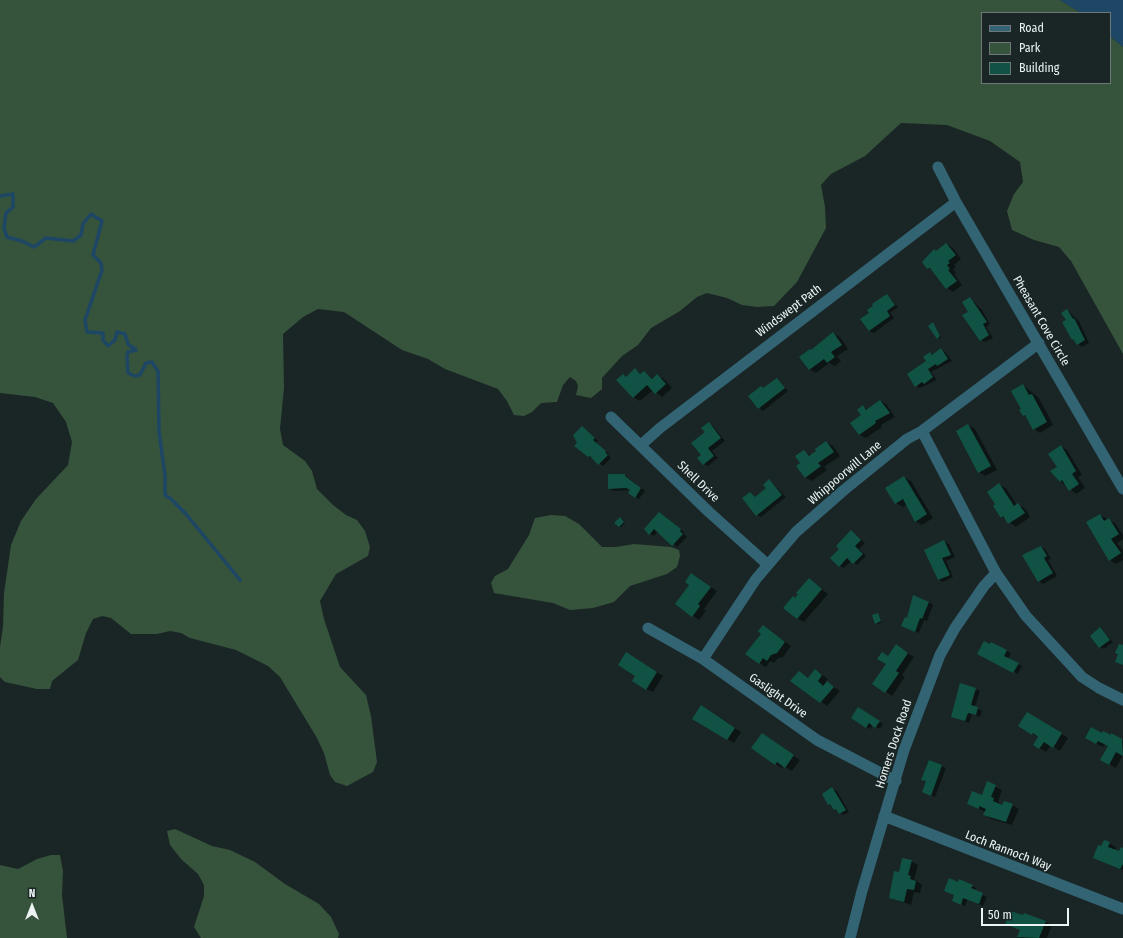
<!DOCTYPE html>
<html>
<head>
<meta charset="utf-8">
<style>
	body { margin:0 }
	#map { position:relative; width:1123px; height:938px; overflow:hidden; background:#1a2626; font-family:"Fira Sans Condensed",sans-serif }
	canvas { display:block }
	.legend { position:absolute; left:981px; top:12px; width:130px; height:72px; box-sizing:border-box; background:#1a2626; border:1px solid #6e7878; margin:0; padding:5px 7px; list-style:none; font-size:12px; color:#ecf4f4 }
	.legend li { display:flex; align-items:center; gap:8px; height:20px }
	.legend b { width:20px; border:1px solid #6e7878 }
	.north { position:absolute; left:12px; top:886px; width:40px; height:40px; -webkit-text-stroke:3px #1a2626; paint-order:stroke; rotate:0deg; font-size:11px; font-weight:700; line-height:16px; text-align:center; color:#ecf4f4 }
	.north::after { content:''; display:block; margin:auto; width:14px; height:18px; background:#ecf4f4; clip-path:polygon(50% 0,100% 100%,50% 72%,0 100%) }
	.scale { position:absolute; left:981px; top:908px; width:88px; height:18px; box-sizing:border-box; border:2px solid #ecf4f4; border-top:0; padding-left:5px; font-size:12px; line-height:14px; white-space:nowrap; color:#ecf4f4; -webkit-text-stroke:3px #1a2626; paint-order:stroke }
</style>
</head>
<body>
<div id="map">
<canvas width="1123" height="938"></canvas>
<ul class="legend">
<li><b style="height:5px;background:#336474"></b>Road</li>
<li><b style="height:11px;background:#36533c"></b>Park</li>
<li><b style="height:11px;background:#105344"></b>Building</li>
</ul>
<div class="north">N</div>
<div class="scale">50 m</div>
</div>
<script>
const context = document.querySelector('canvas').getContext('2d');
context.lineJoin = 'round';
function fillPath(path, color) {
  context.fillStyle = color;
  context.fill(path, 'evenodd');
}
function toPath(rows) {
  const path = new Path2D();
  for (const r of rows) {
    path.moveTo(r[0], r[1]);
    for (let i = 2; i < r.length; i += 2) path.lineTo(r[i], r[i + 1]);
  }
  return path;
}
function strokePath(path, color, width, dash) {
  context.strokeStyle = color;
  context.lineWidth = width;
  context.lineCap = dash ? 'butt' : 'round';
  context.setLineDash(dash || []);
  context.stroke(path);
}
function drawText(font, color, halo, rows, align = 'center') {
  context.font = font + ' "Fira Sans Condensed",sans-serif';
  context.lineWidth = 3;
  context.setLineDash([]);
  context.textBaseline = 'middle';
  context.strokeStyle = halo;
  context.fillStyle = color;
  for (const [text, x, y, turn = 0] of rows) {
    context.save();
    context.translate(x, y);
    context.rotate((+turn || 0) * Math.PI / 180);
    context.textAlign = isNaN(turn) ? turn : align;
    if (halo) context.strokeText(text, 0, 0);
    context.fillText(text, 0, 0);
    context.restore();
  }
}
const green = toPath([
	[0,0,1060,0,1081,13,982,13,982,83,1110,83,1110,36,1123,47,1123,354,1071,261,1059,247,1034,240,1012,230,1007,211,1014,194,1023,182,1020,162,990,141,947,125,901,123,865,156,831,174,821,185,825,207,826,228,797,282,774,306,757,307,742,305,727,298,707,293,697,297,680,311,651,328,638,345,622,356,602,378,602,389,591,398,576,395,578,386,576,381,570,377,563,385,557,402,541,403,532,412,524,416,514,415,507,401,498,389,445,369,428,359,402,350,344,312,318,309,303,317,283,334,284,388,280,429,283,445,305,461,312,471,317,489,333,505,346,515,357,520,365,531,370,547,368,556,336,574,320,601,324,619,340,667,366,695,371,716,377,762,373,772,347,786,335,782,330,775,324,753,317,738,280,677,268,666,236,650,190,638,181,633,170,631,157,634,131,634,111,618,102,616,93,619,86,633,78,660,52,681,50,689,37,689,5,682,0,677,0,647,3,627,4,593,11,545,21,521,36,499,68,465,72,442,66,422,53,403,35,397,0,393],
	[551,515,565,516,579,524,602,547,616,547,634,544,671,547,679,550,680,556,677,567,667,574,630,586,614,602,593,608,570,610,553,603,494,593,491,583,495,576,508,569,529,535,535,518],
	[175,829,212,846,230,850,255,862,285,884,319,904,331,917,339,934,338,938,201,938,194,927,204,896,204,885,198,874,181,859,170,845,167,831],
	[51,855,60,855,63,871,62,895,67,938,0,938,0,865,18,869,37,859]
]);
const water = toPath([
	[1060,0,1123,0,1123,47,1110,36,1110,13,1081,13]
]);
const shadow = toPath([
	[946,244,953,248,961,259,954,265,956,267,953,269,956,273,954,274,962,285,953,292,947,288,935,272,928,268,936,252],
	[887,295,898,307,890,313,894,318,874,333,869,331,870,313],
	[970,298,982,310,990,324,986,327,993,338,985,342,981,340,969,312],
	[1067,310,1079,321,1089,343,1082,347,1072,339,1067,321],
	[933,324,941,337,939,339,937,338],
	[833,334,840,337,848,349,837,356,841,361,835,366,829,363,816,373,809,369,812,351],
	[941,349,945,352,952,361,931,372,937,380,920,388,916,386,930,353,933,355],
	[635,370,642,374,644,372,654,379,657,376,664,379,672,388,662,397,653,390,640,401,633,397,627,378],
	[777,379,788,391,763,411,759,408,764,389],
	[1023,385,1039,398,1053,425,1040,433,1034,429,1027,417,1024,415],
	[881,401,887,405,895,417,881,425,882,427,866,438,860,435,851,423,862,416,863,406,869,410],
	[709,423,713,426,725,441,712,451,718,458,708,466,704,464,702,455],
	[968,425,975,429,997,470,985,476,979,472],
	[582,427,598,441,596,443,609,454,608,455,611,458,603,466,589,456,579,443],
	[826,442,833,446,840,456,824,467,827,470,812,481,805,477,801,463,804,451,811,456],
	[1061,446,1067,450,1082,475,1078,477,1085,488,1076,494,1060,481,1058,467],
	[625,475,645,491,639,499,629,493,631,490,614,491,609,488],
	[904,477,911,481,933,518,922,525,915,521,907,504,903,507,896,503],
	[769,480,786,497,761,517,757,515,750,493,756,498,767,488],
	[999,485,1006,488,1017,505,1025,508,1030,517,1016,527,1002,517,997,505],
	[660,513,684,532,683,533,687,537,677,547,658,531,654,536,650,534],
	[1100,515,1115,523,1123,535,1123,539,1117,543,1123,550,1123,560,1116,564,1110,560],
	[622,519,625,523,621,527,619,526],
	[851,532,865,543,859,549,866,556,857,565,851,561,844,568,840,566,840,549],
	[944,542,949,544,955,557,946,561,953,577,943,582,939,580,925,550],
	[1041,547,1045,549,1051,559,1048,560,1057,576,1043,584,1039,581],
	[692,574,717,591,704,609,706,611,699,620,676,604,690,585],
	[809,579,828,594,804,622,797,618,795,599],
	[929,602,933,605,927,621,924,620,919,633,902,626,907,619],
	[878,614,882,622,878,624,876,623],
	[763,626,791,646,783,657,778,658,774,663,770,661,766,667,759,663],
	[1100,629,1113,642,1104,649,1100,647],
	[992,643,1011,653,1008,659,1022,666,1018,674,983,656],
	[903,650,914,657,902,675,905,677,892,696,874,683,887,664,889,657],
	[633,657,663,676,653,692,646,689,636,676],
	[816,670,828,679,826,682,840,691,827,706,792,680,799,672,809,678],
	[961,684,980,691,975,707,982,711,980,717,972,714,969,723,953,716],
	[707,710,741,732,734,743,693,718],
	[862,710,883,724,880,729,873,725,870,729,866,727],
	[1027,713,1068,738,1060,751,1051,745,1046,752,1034,745,1039,738,1019,726],
	[1102,734,1111,736,1112,735,1123,741,1123,755,1116,768,1102,760,1109,746,1105,744,1103,747,1093,742],
	[768,738,800,760,792,771,783,766,782,768,775,764],
	[929,761,946,768,935,797,927,794,927,781,923,779],
	[988,783,1002,790,998,802,1000,803,999,805,1003,806,1012,805,1019,809,1012,825,991,819,985,815,986,812,968,804,982,796],
	[832,789,837,791,849,812,843,815,829,804],
	[1105,841,1116,847,1115,851,1120,853,1123,850,1123,870,1094,858,1102,848],
	[911,861,918,865,914,879,922,885,920,893,914,892,911,905,890,897,899,873],
	[959,883,972,886,976,888,975,891,987,897,983,906,968,899,965,906,957,903],
	[1045,922,1052,925,1047,938,1021,938,1018,937,1021,930,1006,923]
]);
const stream = toPath([
	[0,196,13,194,13,207,6,213,4,228,7,237,22,241,34,247,46,238,73,241,81,235,83,224,91,214,102,221,93,255,101,263,102,270,85,320,87,332,103,333,103,340,108,346,115,340,117,332,125,334,128,344,136,350,128,352,127,357,128,373,135,376,140,375,146,363,152,362,158,371,159,431,165,476,165,495,171,499,186,514,240,580]
]);
const building = toPath([
	[946,243,956,255,948,261,950,263,947,265,950,269,948,270,957,281,946,289,930,268,927,269,922,262,934,249,936,251],
	[887,294,895,305,887,311,890,316,869,331,860,319,869,313,867,310,873,306,872,304],
	[970,297,987,322,983,324,989,335,980,341,962,315,968,312,962,302],
	[1067,309,1073,319,1074,318,1085,340,1077,345,1073,339,1072,340,1062,322,1066,320,1061,313],
	[933,322,940,336,937,339,928,326],
	[833,332,842,345,831,352,835,357,827,363,824,359,809,370,799,357,810,349,811,350],
	[941,348,948,359,937,366,936,364,928,369,933,377,924,384,922,382,915,387,907,374,926,361,923,357,930,352,932,355],
	[635,368,640,374,644,371,652,379,657,374,666,384,655,394,647,385,633,398,616,380,623,374,626,377],
	[777,378,785,388,758,409,748,396,761,386,763,388],
	[1023,384,1029,395,1032,394,1047,422,1033,430,1025,415,1023,416,1019,410,1021,409,1011,391],
	[880,400,890,413,875,421,876,423,859,435,850,423,861,415,857,410,863,405,866,410],
	[709,422,721,438,708,448,714,456,703,465,697,458,701,455,691,443,705,432,701,428],
	[968,424,991,466,978,473,956,431],
	[582,426,595,438,593,440,606,451,605,452,608,455,598,465,590,456,588,457,574,446,577,443,573,435],
	[826,441,834,452,818,463,821,466,805,478,796,466,800,463,795,456,804,450,809,456,816,451,815,449],
	[1061,445,1076,471,1072,474,1079,484,1069,491,1062,480,1060,482,1050,471,1057,467,1048,454],
	[608,474,625,474,625,476,641,488,635,498,628,493,630,490,626,488,608,489],
	[904,476,927,514,915,522,903,499,895,504,885,488],
	[769,479,782,495,756,516,742,498,750,492,755,497,766,488,763,485],
	[999,483,1014,506,1018,503,1025,513,1008,524,1003,516,1001,518,993,506,995,504,987,492],
	[659,512,681,529,680,531,683,534,672,546,654,529,649,535,644,529],
	[1100,514,1104,521,1109,518,1119,534,1111,539,1121,553,1109,561,1086,522],
	[620,517,624,522,619,527,614,523],
	[851,530,861,540,855,546,863,554,853,564,847,558,839,567,830,558,839,549,836,546],
	[944,540,951,555,942,558,950,575,938,580,924,550],
	[1041,546,1047,556,1044,558,1053,573,1038,582,1022,555],
	[691,573,711,587,698,604,700,606,692,617,675,604,689,585,685,582],
	[809,578,822,589,797,619,783,608,793,596,795,598,798,594,796,593],
	[913,595,929,602,922,619,920,618,915,632,901,626,905,617,907,618],
	[878,613,881,621,875,624,872,615],
	[763,625,785,642,777,653,771,655,767,661,763,658,759,664,745,654,761,634,758,631],
	[1100,627,1110,640,1099,648,1090,636],
	[984,641,990,644,991,642,1007,650,1004,656,1019,663,1013,673,977,654],
	[896,644,908,653,896,671,899,673,885,693,872,684,886,664,877,659,882,652,888,656],
	[1119,644,1123,645,1123,665,1115,662,1118,654,1115,653],
	[626,652,657,672,646,690,632,681,635,676,618,665],
	[815,669,822,675,818,681,823,686,827,681,834,687,820,703,790,681,799,671,808,678],
	[960,683,976,688,971,705,978,707,976,715,968,713,965,721,951,717],
	[701,705,735,728,727,740,692,719],
	[858,707,880,721,875,728,869,723,866,728,851,718],
	[1027,712,1062,733,1053,748,1044,742,1039,749,1033,745,1038,737,1033,733,1032,735,1018,726],
	[1091,727,1102,733,1103,731,1111,735,1111,733,1122,739,1123,756,1116,752,1109,765,1100,760,1108,746,1098,741,1096,744,1085,738],
	[762,733,794,755,785,768,777,762,775,765,751,748],
	[929,760,942,765,931,796,922,792,926,781,921,780],
	[987,781,996,785,991,797,994,798,993,801,1002,805,1004,801,1013,804,1006,822,983,815,986,809,979,806,979,809,967,804,972,791,982,795],
	[832,787,846,810,839,814,836,809,834,810,830,804,828,805,822,794],
	[1104,840,1110,842,1108,847,1119,851,1121,847,1123,848,1123,864,1120,869,1093,858,1098,845,1101,846],
	[902,858,912,860,908,875,911,876,910,879,916,881,914,890,907,889,904,902,889,898,894,871,899,872],
	[949,878,958,882,959,879,973,885,971,888,983,893,979,904,963,898,961,905,952,901,954,895,944,891],
	[1010,911,1023,915,1024,913,1046,921,1039,938,1017,937,1020,930,1005,924]
]);
const minor = toPath([
	[938,167,956,202,1123,489],
	[611,417,709,512,767,564],
	[922,431,996,573,1026,616,1082,677,1099,688,1123,700],
	[641,445,660,428,956,202],
	[648,628,703,659,817,740,896,781],
	[703,659,756,579,796,532,844,490,907,439,922,431,1039,343],
	[884,816,1123,909],
	[850,938,862,891,904,750,940,655,955,628,984,586,996,573]
]);
const streetNames = [
	["Windswept Path",789,311,-37],
	["Pheasant Cove Circle",1041,321,60],
	["Whippoorwill Lane",845,473,-40],
	["Shell Drive",698,482,44],
	["Gaslight Drive",778,696,35],
	["Homers Dock Road",894,744,-72],
	["Loch Rannoch Way",1008,851,21]
];
fillPath(green, '#36533c');
fillPath(water, '#1e4766');
fillPath(shadow, '#0007');
strokePath(stream, '#1e4766', 3.5);
fillPath(building, '#105344');
strokePath(minor, '#336474', 11);
drawText('12px', '#ecf4f4', '#1a2626', streetNames);
</script>
</body>
</html>
